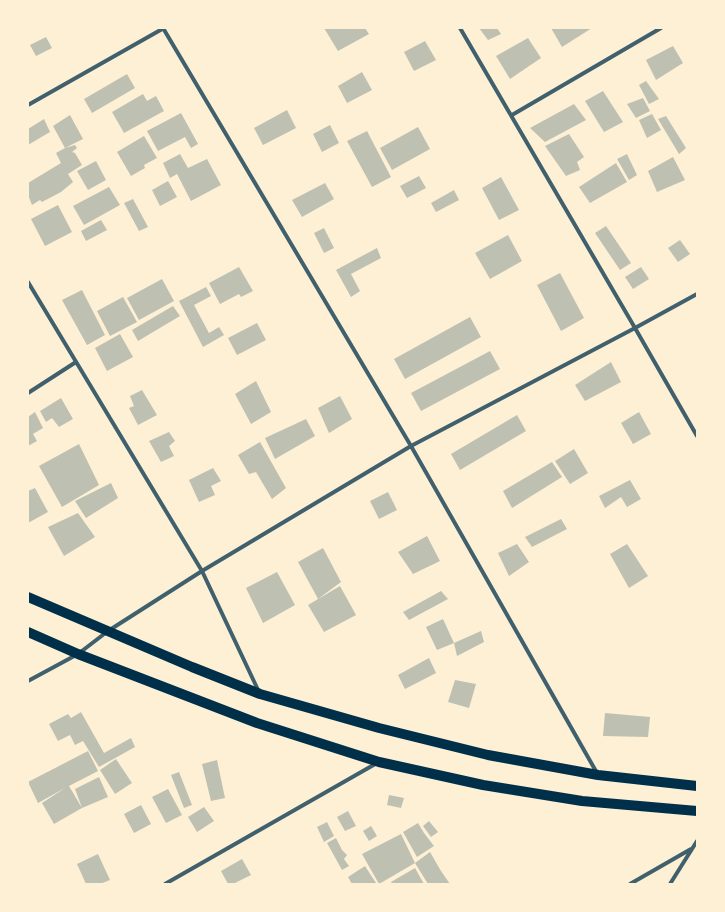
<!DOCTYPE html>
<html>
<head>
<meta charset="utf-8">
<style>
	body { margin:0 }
	#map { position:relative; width:725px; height:912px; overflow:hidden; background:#fdf0d5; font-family:Karla,sans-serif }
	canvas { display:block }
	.frame { position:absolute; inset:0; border:29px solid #fdf0d5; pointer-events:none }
</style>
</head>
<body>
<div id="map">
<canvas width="725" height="912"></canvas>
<div class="frame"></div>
</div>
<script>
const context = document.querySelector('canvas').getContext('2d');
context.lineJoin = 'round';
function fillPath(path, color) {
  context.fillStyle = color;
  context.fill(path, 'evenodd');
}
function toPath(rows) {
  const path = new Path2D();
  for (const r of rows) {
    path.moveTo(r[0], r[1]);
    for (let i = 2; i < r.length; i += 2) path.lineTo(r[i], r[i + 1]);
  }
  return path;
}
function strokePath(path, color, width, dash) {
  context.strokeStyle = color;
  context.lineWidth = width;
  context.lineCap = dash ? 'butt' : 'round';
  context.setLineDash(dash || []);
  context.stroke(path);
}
const building = toPath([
	[324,28,365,28,369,34,338,51],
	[479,28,497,28,501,34,488,40],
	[551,28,592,28,562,47],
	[46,37,52,48,36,56,30,45],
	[528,38,541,58,510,79,496,56],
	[425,41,436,60,414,71,404,52],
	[673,46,683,63,656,80,646,60],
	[362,72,372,90,347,103,338,86],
	[127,74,135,88,92,113,84,99],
	[646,81,659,99,649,104,639,85],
	[603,91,623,122,604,132,585,101],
	[143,94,147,101,156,96,164,111,124,133,112,112],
	[643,98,650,111,636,118,627,104],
	[574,104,586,120,545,142,530,128],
	[287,110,296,128,263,145,254,128],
	[181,113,198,144,191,148,185,137,158,151,147,131],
	[652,114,661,130,647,138,639,120],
	[70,115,83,139,65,148,75,145,77,148,72,152,75,153,82,165,68,174,73,182,61,192,42,202,40,200,32,205,28,195,28,183,61,163,56,153,65,148,53,126],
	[666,116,686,148,679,154,658,119],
	[44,119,50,132,28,145,28,129],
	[330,125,339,143,322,152,313,134],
	[418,127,430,149,392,170,380,148],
	[367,131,391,177,372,187,347,141],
	[569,134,584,157,577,162,580,170,566,176,545,146],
	[144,136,157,158,144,165,145,168,131,176,117,152],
	[180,154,188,168,207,159,221,185,191,201,177,174,170,178,163,163],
	[627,154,637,175,629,180,617,159],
	[673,157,685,180,657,192,648,171],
	[96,161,106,180,88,190,77,171],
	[616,163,627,182,590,203,579,187],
	[419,176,426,188,407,198,400,186],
	[501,177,519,210,499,220,482,188],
	[168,181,177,197,160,206,152,190],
	[325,183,334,199,302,217,292,200],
	[109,187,120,205,84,225,73,206],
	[454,190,459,200,436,212,431,203],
	[133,199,148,227,139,231,124,203],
	[58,205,72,232,45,246,31,219],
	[101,220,107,230,86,241,81,231],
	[606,226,631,263,620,270,595,233],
	[324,228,334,248,324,253,314,233],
	[508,235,522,261,490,279,475,253],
	[680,240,690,254,678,262,668,248],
	[377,248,381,258,351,274,360,291,351,297,336,270],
	[239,267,253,291,241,297,239,294,220,304,209,283],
	[641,267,649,279,633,289,625,277],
	[560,273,584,318,561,331,537,285],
	[162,279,174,301,139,320,127,298],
	[206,287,211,296,194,305,209,333,219,327,224,335,203,347,179,301],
	[82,290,105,335,87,345,62,300],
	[123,297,137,322,110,336,97,311],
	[173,306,180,316,138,341,132,330],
	[470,317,481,337,405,379,394,359],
	[257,323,266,340,237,355,228,338],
	[120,334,133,357,107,371,95,348],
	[490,351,500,369,421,411,411,393],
	[611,362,621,382,585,401,575,385],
	[256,381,271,412,251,424,235,394],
	[142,390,157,415,138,425,129,408,134,406,130,396],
	[340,396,352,419,329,433,318,408],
	[61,398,73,419,59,427,52,418,46,422,40,411],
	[35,412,43,428,33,434,37,441,28,446,28,417],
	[639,412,651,434,633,444,621,423],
	[517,415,526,431,460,470,451,454],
	[306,419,315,436,275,459,265,438],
	[169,432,175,441,169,446,174,456,161,462,149,441],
	[260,442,286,488,272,499,256,472,249,474,238,455],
	[79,444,99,485,62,507,39,466],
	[574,449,588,473,570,484,555,461],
	[552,462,562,477,512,508,503,491],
	[213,468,221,481,211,486,215,495,199,502,189,480],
	[630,480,641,499,627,507,621,497,605,508,599,496],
	[111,483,118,498,86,518,75,501],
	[35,488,48,512,28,523,28,491],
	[388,492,397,510,379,519,370,501],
	[78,513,95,537,64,556,48,527],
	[561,519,567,529,532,547,525,537],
	[427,536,440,561,413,574,398,552],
	[517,544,529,562,509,576,498,553],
	[627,544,648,576,629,588,610,554],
	[323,548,341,582,318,599,298,562],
	[277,572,295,605,263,623,246,588],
	[340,586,356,615,324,632,308,605],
	[441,591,448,599,409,620,403,612],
	[443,619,454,643,481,631,484,642,457,656,454,643,437,650,426,627],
	[429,658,436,673,405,689,398,675],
	[455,680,476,684,469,708,448,702],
	[81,712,104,753,131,738,135,747,99,767,83,741,75,745,70,735,58,741,49,724,68,714,71,718],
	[605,713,650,717,648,737,603,736],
	[88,751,98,771,69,786,82,808,54,824,42,803,65,788,38,803,28,782],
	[116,759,132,783,115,794,100,770],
	[217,760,225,798,211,801,202,764],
	[179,772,192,805,184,808,171,775],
	[99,777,108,797,82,808,75,789],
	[168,789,182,815,166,823,152,797],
	[389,795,404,798,401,808,387,805],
	[141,805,151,824,134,833,124,814],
	[204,807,214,821,197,832,188,817],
	[348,811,356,826,345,831,337,817],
	[429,821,438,832,431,837,423,826],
	[327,822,334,836,324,842,317,827],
	[418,823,424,833,434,846,417,857,403,832],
	[371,826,377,836,369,841,363,831],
	[401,834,415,863,379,884,362,854],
	[336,838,342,850,347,855,344,859,349,866,342,870,327,843],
	[430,852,441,871,450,884,428,884,415,863],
	[98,854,110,880,100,884,86,884,77,864],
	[242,859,251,875,233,884,228,884,221,871],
	[365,866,376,883,373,884,352,884,348,877],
	[415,868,424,884,392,884,391,882]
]);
const minor = toPath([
	[163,28,411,446,597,773],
	[460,28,635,328,697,436],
	[28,105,164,28],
	[512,115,661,28],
	[28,282,202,571,259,692],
	[28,393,76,362],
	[28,681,78,654,108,631,202,571,411,446,635,328,697,294],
	[165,884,377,763],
	[630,884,691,849],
	[670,884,697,841]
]);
const primary = toPath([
	[28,597,192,667,260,694,379,728,488,755,598,775,697,786],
	[28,632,78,654,257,723,379,762,483,785,582,801,697,811]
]);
fillPath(building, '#bec0b2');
strokePath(minor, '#3f606c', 4);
strokePath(primary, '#003049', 10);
</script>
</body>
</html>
